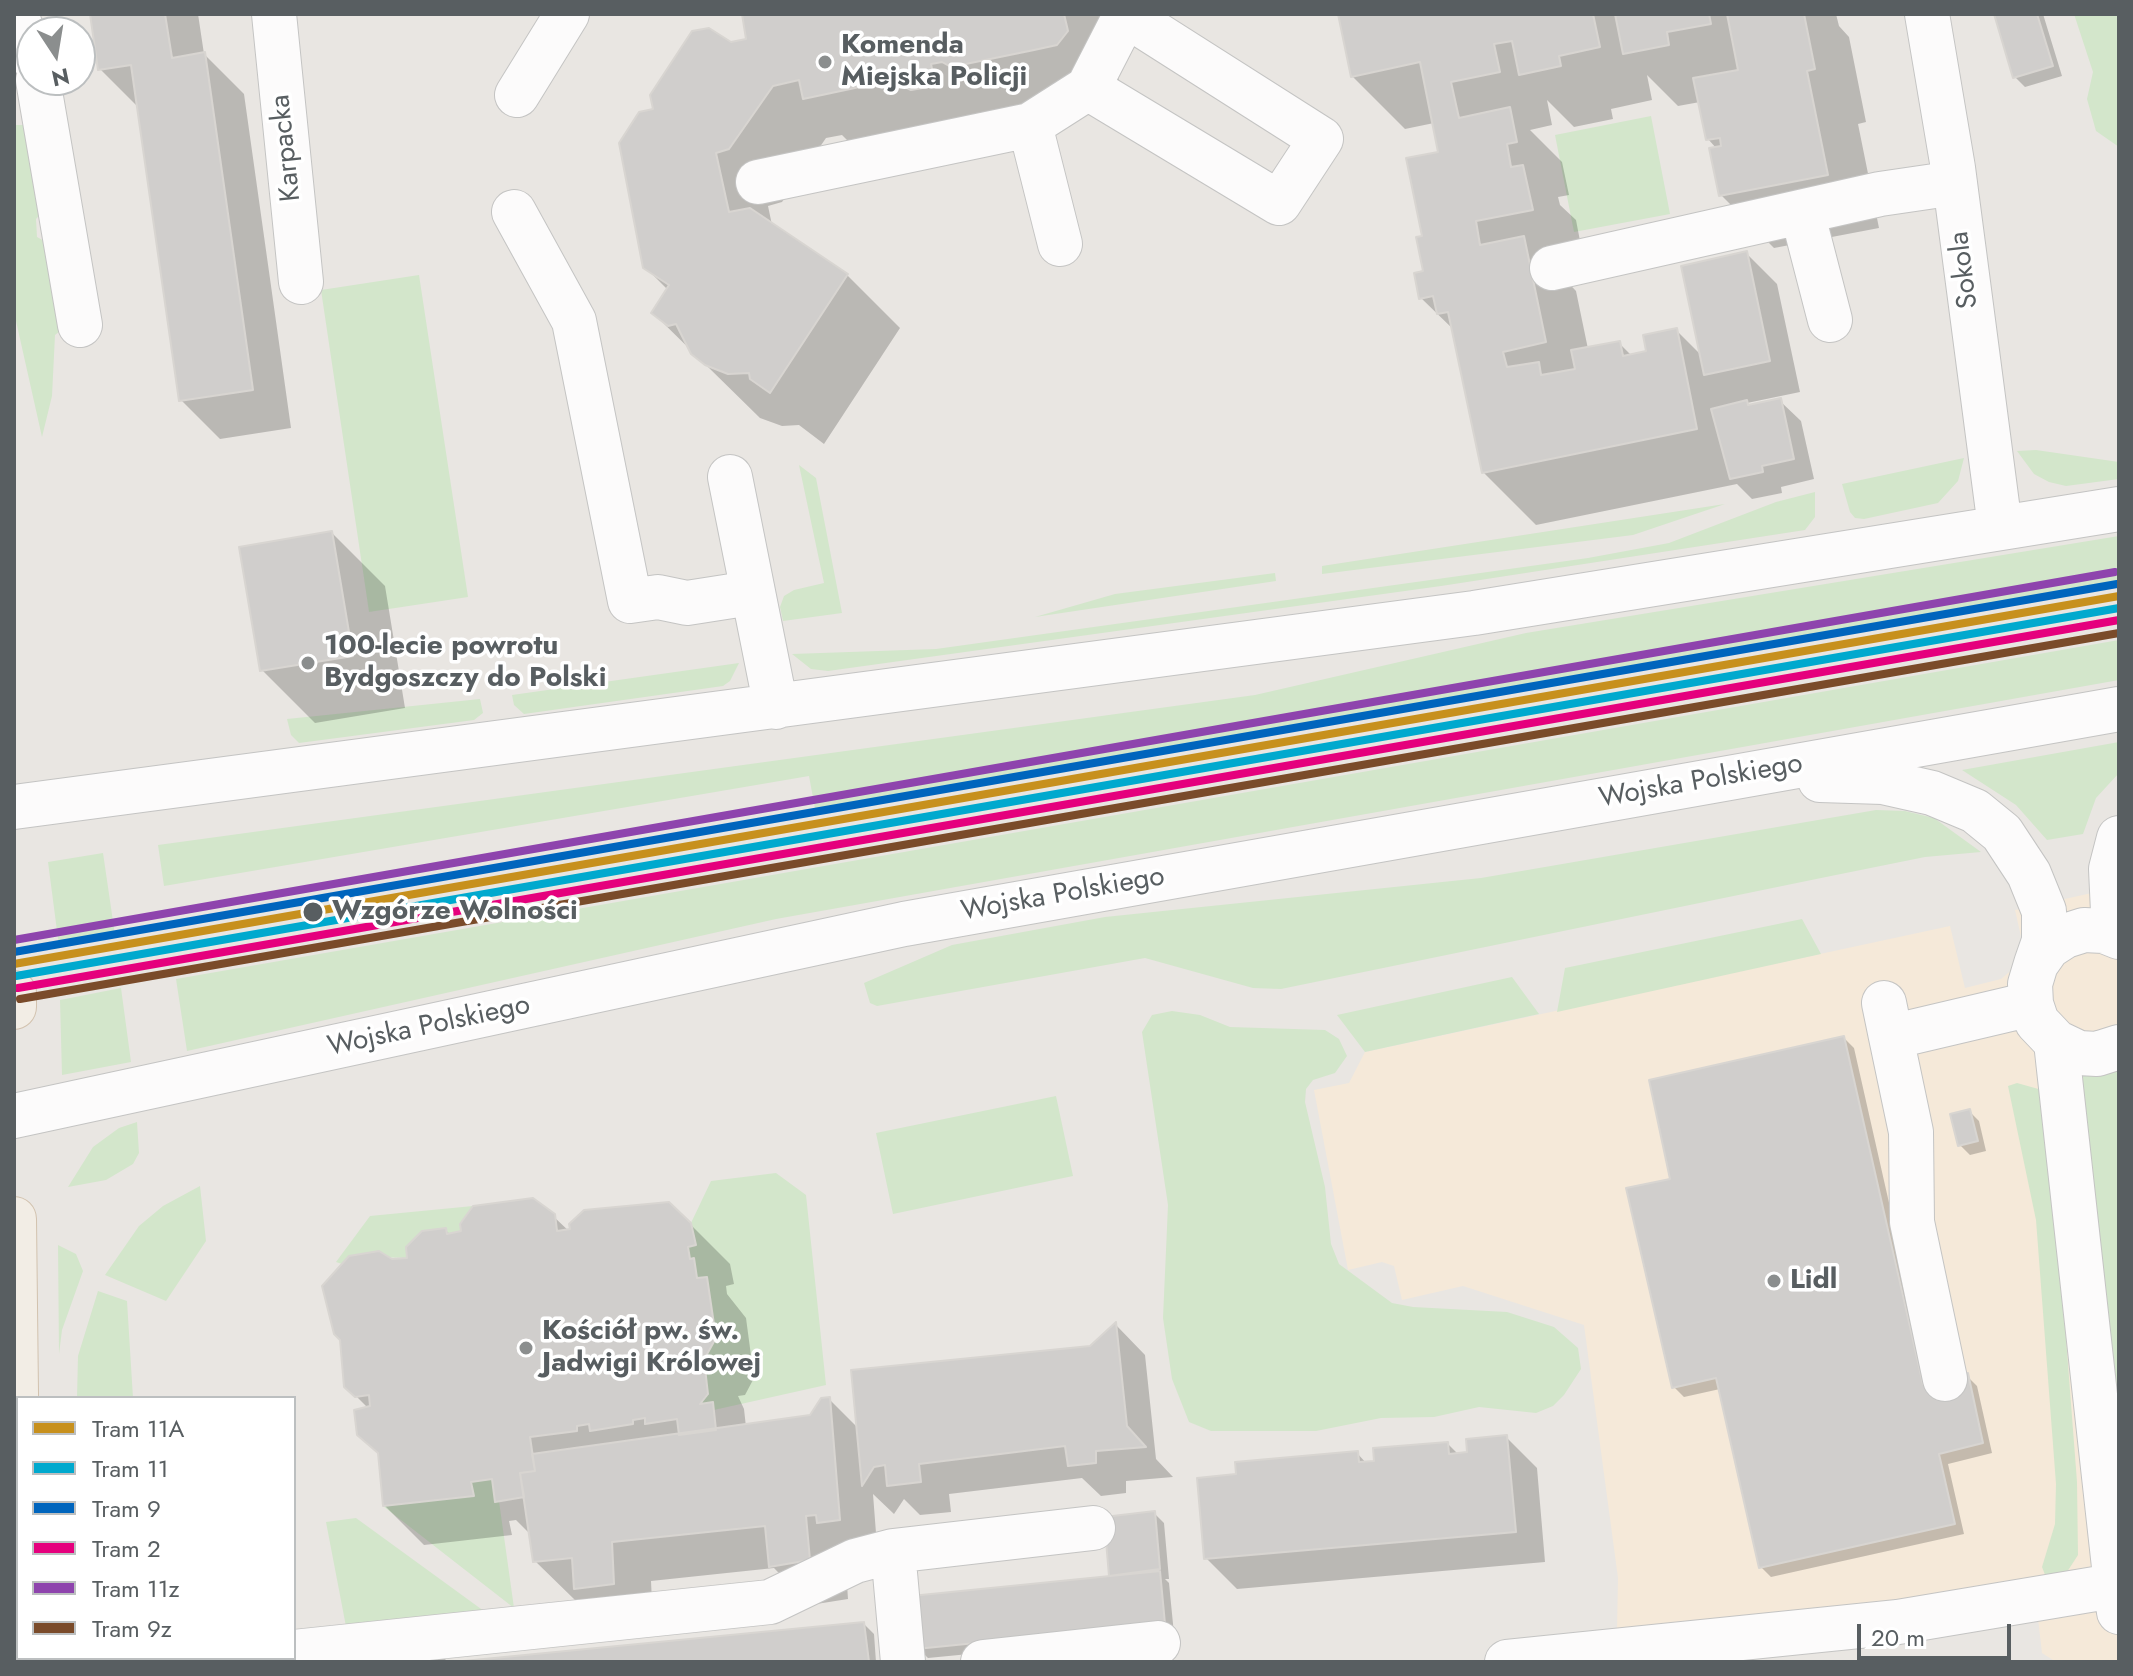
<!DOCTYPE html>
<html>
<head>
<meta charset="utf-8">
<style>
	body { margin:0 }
	#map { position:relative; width:2133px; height:1676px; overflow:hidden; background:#e9e6e2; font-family:Jost,sans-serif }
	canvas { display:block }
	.frame { position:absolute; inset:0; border:16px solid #585e61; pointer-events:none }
	.legend { position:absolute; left:16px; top:1396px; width:280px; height:264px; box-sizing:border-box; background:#fff; border:2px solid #bcbfc0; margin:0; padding:10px 14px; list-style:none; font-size:24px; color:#585e61 }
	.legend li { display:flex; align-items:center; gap:16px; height:40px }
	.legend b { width:40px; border:2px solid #bcbfc0 }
	.north { position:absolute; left:16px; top:16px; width:80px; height:80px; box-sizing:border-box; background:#fff; border:2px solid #bcbfc0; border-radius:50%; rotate:168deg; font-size:22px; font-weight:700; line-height:32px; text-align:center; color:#585e61 }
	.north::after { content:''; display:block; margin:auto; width:28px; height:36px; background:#8b8e8e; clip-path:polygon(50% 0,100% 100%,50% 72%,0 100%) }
	.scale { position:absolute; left:1857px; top:1624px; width:154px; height:36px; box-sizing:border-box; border:4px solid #585e61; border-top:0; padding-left:10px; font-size:24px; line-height:28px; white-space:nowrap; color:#585e61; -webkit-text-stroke:6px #fff; paint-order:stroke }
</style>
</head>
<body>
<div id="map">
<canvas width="2133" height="1676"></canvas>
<div class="frame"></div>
<ul class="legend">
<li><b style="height:10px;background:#c7901d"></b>Tram 11A</li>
<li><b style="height:10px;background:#00a9ce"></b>Tram 11</li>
<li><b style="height:10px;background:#0065bd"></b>Tram 9</li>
<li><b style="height:10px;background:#e5007d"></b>Tram 2</li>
<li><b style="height:10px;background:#8e44ad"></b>Tram 11z</li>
<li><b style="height:10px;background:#7a4b2a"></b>Tram 9z</li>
</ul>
<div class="north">N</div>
<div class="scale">20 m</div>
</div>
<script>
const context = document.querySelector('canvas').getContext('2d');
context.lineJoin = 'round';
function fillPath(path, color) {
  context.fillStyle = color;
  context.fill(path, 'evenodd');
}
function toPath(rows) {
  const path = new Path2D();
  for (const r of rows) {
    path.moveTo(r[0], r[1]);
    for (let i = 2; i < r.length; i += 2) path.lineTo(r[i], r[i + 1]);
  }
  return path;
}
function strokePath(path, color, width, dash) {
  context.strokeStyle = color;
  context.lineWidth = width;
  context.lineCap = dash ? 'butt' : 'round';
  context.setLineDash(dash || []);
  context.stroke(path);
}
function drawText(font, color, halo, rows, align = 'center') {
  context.font = font + ' Jost,sans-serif';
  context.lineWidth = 7;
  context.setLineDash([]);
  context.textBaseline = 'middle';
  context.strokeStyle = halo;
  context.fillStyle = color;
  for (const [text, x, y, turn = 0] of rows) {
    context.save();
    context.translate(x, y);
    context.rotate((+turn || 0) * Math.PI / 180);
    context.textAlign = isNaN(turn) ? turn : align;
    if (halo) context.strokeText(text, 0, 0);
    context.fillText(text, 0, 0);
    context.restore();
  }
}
const commercial = toPath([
	[2119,887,2119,1662,2056,1662,2042,1653,2036,1601,1617,1631,1618,1578,1584,1325,1463,1286,1402,1300,1394,1266,1382,1262,1348,1270,1314,1090,1349,1083,1365,1052,1950,926,1965,988,2001,979,2014,968,2022,941,2015,910]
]);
const green = toPath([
	[2074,14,2119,14,2119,147,2096,131,2087,99,2093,72],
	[1651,116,1670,214,1574,232,1555,135],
	[14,125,31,125,50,204,36,219,37,237,57,248,65,327,55,335,52,396,42,437,14,312],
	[419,275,468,597,369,612,321,290],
	[2036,450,2119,462,2119,479,2066,486,2049,482,2034,474,2017,451],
	[1964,458,1958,481,1938,503,1864,519,1855,518,1850,512,1842,484],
	[799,465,816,478,842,613,783,621,780,607,784,596,794,590,824,583],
	[1815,492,1815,517,1805,530,1441,586,828,671,811,669,792,654,936,649,1588,558,1669,543,1776,502],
	[1725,504,1633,535,1322,574,1322,566],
	[2119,536,2119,585,816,814,809,776,164,886,158,845,1255,695,1526,633],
	[1275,573,1276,581,1035,617,1115,594],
	[2119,640,2119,680,776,919,187,1051,176,979],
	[739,663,730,681,723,686,524,714,514,705,512,695],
	[480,699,483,713,474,720,299,743,291,735,287,719],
	[2119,742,2119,773,2096,798,2083,834,2047,840,2016,805,1962,770],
	[1876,810,1905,811,1934,818,1981,852,1925,857,1826,877,1281,989,1253,988,1145,958,877,1006,870,1003,864,983,952,945,1105,917,1481,878],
	[103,853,115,935,59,946,48,862],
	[1802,919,1821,954,1557,1012,1565,968],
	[1512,977,1539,1014,1365,1052,1337,1015],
	[121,988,131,1062,62,1075,60,1000],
	[1172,1011,1200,1015,1230,1027,1325,1030,1339,1039,1347,1056,1335,1073,1313,1080,1306,1089,1305,1102,1325,1187,1331,1244,1339,1264,1392,1303,1413,1307,1507,1312,1554,1327,1578,1348,1581,1369,1564,1395,1553,1406,1536,1413,1479,1407,1434,1417,1381,1418,1316,1431,1211,1431,1189,1422,1172,1379,1163,1318,1168,1205,1142,1032,1152,1015],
	[2116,1068,2119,1072,2119,1505,2112,1463,2082,1076,2086,1071],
	[2017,1083,2042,1090,2048,1103,2077,1482,2078,1555,2065,1575,2049,1585,2042,1567,2055,1524,2056,1484,2036,1220,2008,1086],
	[1056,1096,1073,1176,893,1214,876,1133],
	[137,1122,139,1153,133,1164,106,1180,68,1187,93,1147,119,1128],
	[776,1173,806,1195,826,1385,714,1410,713,1402,700,1404,708,1394,705,1368,699,1371,699,1358,706,1356,715,1338,707,1278,697,1278,694,1258,690,1259,688,1247,696,1245,691,1223,711,1181],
	[200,1186,206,1241,166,1301,105,1275,139,1226,163,1206],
	[473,1206,460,1224,461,1231,447,1234,446,1228,422,1231,407,1247,407,1258,349,1256,342,1264,336,1262,370,1216],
	[58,1245,76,1254,83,1271,62,1330,59,1354],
	[98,1291,127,1301,133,1398,77,1398,78,1356],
	[492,1479,495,1501,499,1501,514,1608,383,1506,474,1496,471,1482],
	[356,1518,499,1622,348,1637,326,1522]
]);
const shadow = toPath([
	[92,14,198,14,204,54,244,94,291,428,220,439,181,400,139,108,100,69],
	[744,14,1104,14,1120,85,858,151,842,135,826,138,782,202,768,206,772,225,847,275,900,328,824,444,799,425,782,426,760,418,653,313,668,290,645,267,655,110,731,44,749,40],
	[1340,14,1836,14,1839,26,1849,37,1866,122,1858,124,1879,228,1774,248,1721,195,1717,149,1708,139,1700,102,1678,106,1647,75,1652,100,1611,109,1613,119,1574,127,1547,100,1552,125,1530,130,1562,162,1569,195,1558,197,1560,205,1576,220,1584,262,1554,268,1576,291,1588,349,1619,343,1632,356,1648,353,1676,330,1702,356,1747,254,1777,284,1800,392,1747,403,1751,407,1780,401,1801,421,1814,479,1781,487,1782,493,1752,499,1737,484,1536,525,1483,472,1455,331,1421,298,1425,272,1425,237,1441,153,1434,123,1405,129,1352,76],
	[1996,14,2043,14,2062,76,2025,87,2015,77],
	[332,533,385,586,405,708,315,723,262,670],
	[1844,1038,1854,1048,1930,1384,1967,1376,1977,1386,1992,1453,1948,1464,1964,1534,1771,1577,1761,1567,1720,1389,1684,1397,1674,1387,1672,1181],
	[1969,1111,1979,1121,1986,1151,1970,1155,1960,1145],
	[553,1216,572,1234,690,1224,730,1264,734,1284,726,1286,727,1294,746,1318,754,1378,745,1395,738,1396,744,1409,746,1427,811,1416,829,1399,859,1429,1090,1348,1116,1325,1145,1355,1156,1459,1173,1477,1126,1481,1126,1493,1101,1496,1082,1478,949,1494,951,1512,920,1515,904,1499,894,1514,873,1494,878,1559,845,1555,848,1599,810,1605,774,1568,651,1581,653,1623,616,1627,587,1599,575,1600,535,1561,532,1536,516,1520,509,1521,512,1535,424,1545,384,1505,380,1455,359,1435,369,1409,346,1386,391,1261,409,1260,445,1230,451,1235],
	[1506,1437,1537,1468,1545,1562,1237,1589,1206,1558,1238,1476,1357,1453,1367,1464,1448,1444,1459,1455,1470,1453],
	[1154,1513,1164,1523,1169,1579,1165,1579,1169,1583,1174,1634,928,1658,918,1648,1111,1578,1106,1518],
	[864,1624,874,1634,876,1662,474,1662],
	[443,1657,448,1662,401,1662]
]);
const building = toPath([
	[90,14,165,14,172,58,205,52,253,390,179,401,131,65,98,70,90,14],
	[742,14,1064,14,1068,31,1057,45,1034,50,951,67,942,62,931,64,934,79,928,87,911,90,903,86,900,71,889,73,883,82,803,99,799,80,773,86,729,149,716,153,729,212,750,208,848,274,770,393,750,379,749,373,728,374,705,365,691,354,676,324,668,326,651,313,669,285,643,268,619,143,639,112,653,109,650,95,692,31,709,28,731,42,746,39,742,14],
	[1338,14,1593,14,1600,47,1559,56,1561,66,1519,75,1512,41,1494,44,1500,72,1451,82,1459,118,1510,107,1517,142,1507,144,1511,167,1523,165,1533,210,1476,221,1480,245,1524,236,1546,342,1503,352,1507,367,1539,362,1541,375,1575,369,1571,350,1620,341,1623,356,1646,351,1643,335,1677,328,1697,429,1482,473,1448,312,1437,314,1433,296,1419,299,1414,273,1423,271,1416,237,1422,236,1406,158,1438,152,1420,62,1351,77,1338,14],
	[1615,14,1709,14,1711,24,1667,32,1669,45,1623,54,1615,14],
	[1727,14,1804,14,1815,69,1807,71,1828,175,1719,196,1709,148,1721,146,1720,138,1706,140,1693,78,1738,70,1727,14],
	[1994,14,2037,14,2053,66,2013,78,1994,14],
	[1747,251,1770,361,1704,375,1681,266,1747,251],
	[1781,398,1794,459,1762,466,1763,472,1730,479,1711,409,1747,400,1748,405,1781,398],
	[332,531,353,656,260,671,239,547,332,531],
	[1844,1036,1923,1384,1968,1373,1983,1443,1939,1454,1955,1524,1759,1568,1716,1378,1672,1388,1626,1188,1670,1179,1649,1080,1844,1036],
	[1970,1109,1978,1141,1958,1146,1950,1114,1970,1109],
	[533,1198,555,1214,557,1231,570,1229,569,1224,584,1210,669,1202,691,1223,696,1245,688,1247,690,1259,694,1258,697,1278,707,1277,716,1338,706,1356,699,1358,699,1371,705,1368,708,1394,700,1404,713,1402,716,1430,679,1435,677,1419,645,1424,645,1418,633,1420,633,1424,590,1431,589,1424,577,1426,577,1431,530,1437,535,1471,520,1473,524,1497,495,1502,492,1479,471,1482,474,1496,383,1506,378,1453,357,1435,354,1410,370,1406,369,1395,355,1397,344,1387,340,1340,334,1334,322,1286,349,1256,379,1251,392,1259,407,1258,406,1247,422,1231,446,1228,447,1234,461,1231,460,1224,473,1206,533,1198],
	[1116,1322,1127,1426,1146,1447,1096,1451,1096,1463,1068,1466,1065,1446,919,1464,921,1482,887,1486,885,1465,874,1467,862,1486,851,1370,1090,1346,1116,1322],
	[830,1397,840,1520,817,1523,816,1515,806,1516,810,1560,769,1567,765,1526,612,1542,614,1584,574,1589,572,1558,533,1562,520,1473,535,1471,532,1454,810,1415,821,1398,830,1397],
	[1507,1435,1516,1532,1204,1559,1197,1478,1236,1474,1235,1462,1358,1451,1359,1462,1374,1461,1373,1448,1448,1442,1449,1454,1467,1452,1466,1439,1507,1435],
	[1155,1511,1160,1569,1109,1576,1104,1517,1155,1511],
	[1160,1571,1165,1624,916,1649,911,1596,1160,1571],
	[864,1622,869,1662,453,1662,864,1622]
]);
const minor = toPath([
	[16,14,32,57],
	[274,14,301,282],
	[1927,14,1953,168,2000,527],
	[38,80,80,325],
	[1088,88,1279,203,1321,139,1126,15],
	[517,95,567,14],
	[1030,125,1060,244],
	[758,182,1030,125,1088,88,1126,14],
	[514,212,574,321,630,601,658,597,687,603,751,593],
	[1802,212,1830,320],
	[1552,268,1880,194,1955,183],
	[730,477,776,707],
	[1820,780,1883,782,1932,793,1975,811,2002,833,2029,874,2044,911,2044,941,2036,964],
	[14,807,1474,613,2119,509],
	[2119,838,2111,869,2113,912,2119,928],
	[2119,937,2104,931,2084,930,2065,936,2048,947,2036,964,2030,984,2031,1004,2037,1022,2056,1042,2079,1053,2097,1054,2119,1047],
	[1884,1003,1891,1037,2031,1004],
	[1891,1037,1911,1132,1912,1222,1945,1379],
	[2056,1042,2119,1612],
	[14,1116,904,924,2119,709],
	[294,1652,770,1602,855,1561,893,1551],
	[206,1662,242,1658],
	[903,1662,893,1551,1093,1528],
	[983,1662,1158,1643],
	[1507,1662,1898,1622,2119,1585]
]);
const major = toPath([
	[14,993,14,1007],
	[14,1219,18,1568],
	[18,1662,18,1658]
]);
const tram1 = toPath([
	[14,964,2119,596]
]);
const tram2 = toPath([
	[16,976,2119,608]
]);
const tram3 = toPath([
	[14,952,2117,584]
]);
const tram4 = toPath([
	[18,988,2119,620]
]);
const tram5 = toPath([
	[14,940,2115,572]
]);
const tram6 = toPath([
	[20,999,2119,633]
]);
const markers = [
	[825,62,8,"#8b8e8e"],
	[308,663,8,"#8b8e8e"],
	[313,912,11,"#585e61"],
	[1774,1281,8,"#8b8e8e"],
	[526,1348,8,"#8b8e8e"]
];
const poiNames = [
	["Komenda",841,46],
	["Miejska Policji",841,78],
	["100-lecie powrotu",324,647],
	["Bydgoszczy do Polski",324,679],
	["Lidl",1790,1281],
	["Kościół pw. św.",542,1332],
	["Jadwigi Królowej",542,1364]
];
const streetNames = [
	["Karpacka",287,148,-96],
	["Sokola",1965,270,-97],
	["Wojska Polskiego",1701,782,-10],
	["Wojska Polskiego",1063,895,-10],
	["Wojska Polskiego",429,1027,-12]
];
const stopNames = [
	["Wzgórze Wolności",332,912]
];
fillPath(commercial, '#f5e9d9');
fillPath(green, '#d3e6cb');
fillPath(shadow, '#0003');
fillPath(building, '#d0cecc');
strokePath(building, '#d8d5d1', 2);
strokePath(minor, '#c4c4c3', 46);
strokePath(major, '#d2c2ae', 46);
strokePath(minor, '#fcfbfb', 44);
strokePath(major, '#f2ede5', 44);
strokePath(tram1, '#c7901d', 8);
strokePath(tram2, '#00a9ce', 8);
strokePath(tram3, '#0065bd', 8);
strokePath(tram4, '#e5007d', 8);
strokePath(tram5, '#8e44ad', 8);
strokePath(tram6, '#7a4b2a', 8);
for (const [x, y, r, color] of markers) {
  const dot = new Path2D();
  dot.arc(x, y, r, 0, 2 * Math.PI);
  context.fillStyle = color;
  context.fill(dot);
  strokePath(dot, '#fff', 3);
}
drawText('bold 28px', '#585e61', '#fff', poiNames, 'left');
drawText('28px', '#585e61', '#fff', streetNames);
drawText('bold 28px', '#585e61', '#fff', stopNames, 'left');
</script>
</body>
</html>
